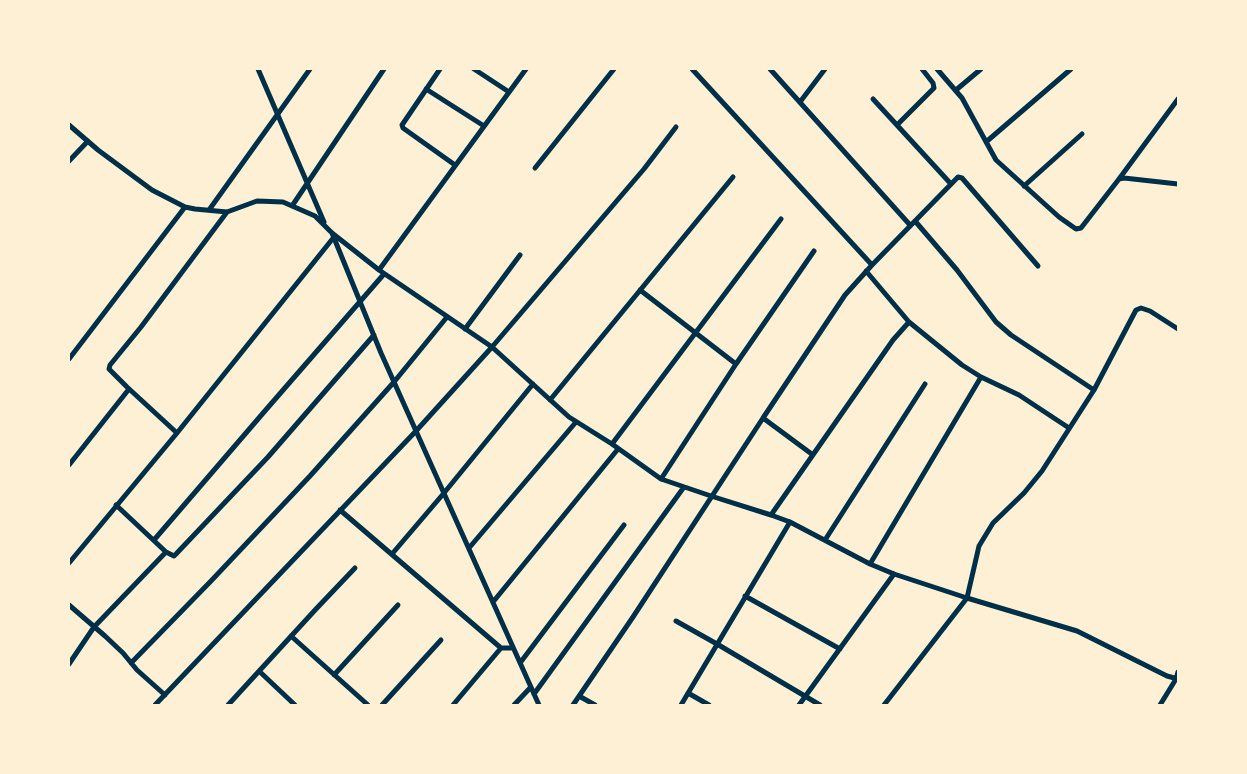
<!DOCTYPE html>
<html>
<head>
<meta charset="utf-8">
<style>
	body { margin:0 }
	#map { position:relative; width:1247px; height:774px; overflow:hidden; background:#fdf0d5; font-family:"Fira Sans Condensed",sans-serif }
	canvas { display:block }
	.frame { position:absolute; inset:0; border:70px solid #fdf0d5; pointer-events:none }
</style>
</head>
<body>
<div id="map">
<canvas width="1247" height="774"></canvas>
<div class="frame"></div>
</div>
<script>
const context = document.querySelector('canvas').getContext('2d');
context.lineJoin = 'round';
function toPath(rows) {
  const path = new Path2D();
  for (const r of rows) {
    path.moveTo(r[0], r[1]);
    for (let i = 2; i < r.length; i += 2) path.lineTo(r[i], r[i + 1]);
  }
  return path;
}
function strokePath(path, color, width, dash) {
  context.strokeStyle = color;
  context.lineWidth = width;
  context.lineCap = dash ? 'butt' : 'round';
  context.setLineDash(dash || []);
  context.stroke(path);
}
const minor = toPath([
	[258,69,324,222],
	[440,69,402,125,403,128,455,165],
	[474,69,509,92],
	[692,69,872,265],
	[770,69,910,225],
	[937,69,962,98,996,160,1059,217,1076,229,1081,228,1119,179,1124,178,1178,184],
	[426,89,484,126],
	[956,90,981,69],
	[873,99,951,184],
	[800,102,825,69],
	[69,125,98,150,152,190,185,207,195,209,227,212,257,201,283,202,315,216,332,233,379,270,492,347,569,417,612,444,661,479,711,496,771,515,790,522,870,564,894,574,967,598,1077,631,1167,676,1178,679],
	[897,125,934,88,933,83,922,69],
	[986,142,1071,69],
	[69,161,88,141],
	[535,168,614,69],
	[1119,179,1178,99],
	[1024,186,1082,134],
	[292,206,384,69],
	[209,210,310,69],
	[915,221,957,270,996,322,1011,335,1094,390],
	[332,233,381,353,539,705],
	[379,270,526,69],
	[866,271,909,322,962,365,981,377,1019,395,1069,428],
	[640,290,736,364],
	[465,329,520,255],
	[69,359,185,207],
	[550,400,733,177],
	[177,433,127,387,109,369,110,365,141,327,227,212],
	[612,444,781,219],
	[813,455,763,418,845,295,872,265,958,177,962,178,1038,266],
	[69,465,129,389],
	[661,479,736,364,814,251],
	[116,505,166,552,174,556,176,554,268,457,374,335],
	[340,510,501,648,513,648],
	[771,515,893,340,909,322],
	[154,540,264,412,384,274],
	[825,540,925,384],
	[469,548,576,422],
	[392,554,444,493,533,384],
	[69,563,177,433,334,237],
	[870,564,981,377],
	[745,596,840,649],
	[493,602,618,449],
	[69,605,105,636,123,653,137,670,165,695],
	[676,621,717,644,820,705],
	[291,636,368,705],
	[131,663,211,581,310,476,394,382,447,317],
	[520,663,624,525],
	[69,664,94,627,166,552],
	[259,671,295,705],
	[334,675,398,605],
	[688,693,709,705],
	[534,694,684,487],
	[579,696,595,705],
	[155,705,416,431,492,347,644,169,676,127],
	[228,705,316,609,355,568],
	[382,705,441,640],
	[453,705,501,648],
	[514,705,530,688],
	[573,705,633,617,763,418],
	[681,705,790,522],
	[799,705,894,574],
	[884,705,967,598,979,546,993,523,1024,493,1042,471,1094,390,1136,310,1141,308,1150,311,1178,329],
	[1160,705,1176,679,1178,672]
]);
strokePath(minor, '#003049', 5);
</script>
</body>
</html>
